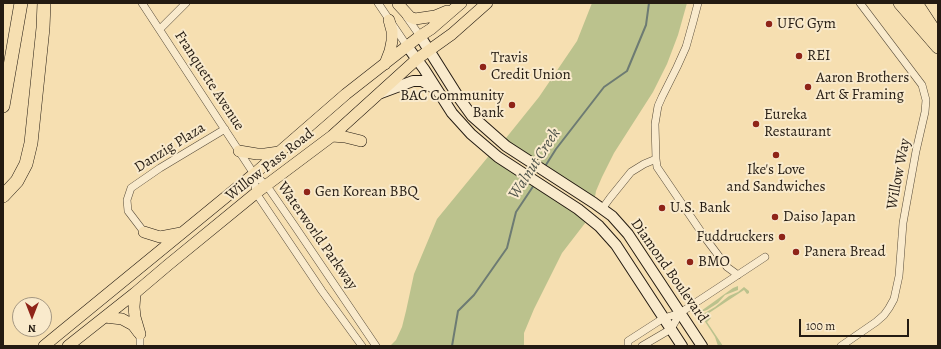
<!DOCTYPE html>
<html>
<head>
<meta charset="utf-8">
<style>
	body { margin:0 }
	#map { position:relative; width:941px; height:349px; overflow:hidden; background:#f6dfb1; font-family:Alegreya,serif }
	canvas { display:block }
	.frame { position:absolute; inset:0; border:4px solid #241b12; pointer-events:none }
	.north { position:absolute; left:12px; top:297px; width:40px; height:40px; box-sizing:border-box; background:#f9eacc; border:1px solid #a49782; border-radius:50%; rotate:180deg; font-size:11px; font-weight:700; line-height:16px; text-align:center; color:#241b12 }
	.north::after { content:''; display:block; margin:auto; width:14px; height:18px; background:#8f2418; clip-path:polygon(50% 0,100% 100%,50% 72%,0 100%) }
	.scale { position:absolute; left:799px; top:319px; width:110px; height:18px; box-sizing:border-box; border:2px solid #241b12; border-top:0; padding-left:5px; font-size:12px; line-height:14px; white-space:nowrap; color:#241b12; -webkit-text-stroke:3px #f9eacc; paint-order:stroke }
</style>
</head>
<body>
<div id="map">
<canvas width="941" height="349"></canvas>
<div class="frame"></div>
<div class="north">N</div>
<div class="scale">100 m</div>
</div>
<script>
const context = document.querySelector('canvas').getContext('2d');
context.lineJoin = 'round';
function fillPath(path, color) {
  context.fillStyle = color;
  context.fill(path, 'evenodd');
}
function toPath(rows) {
  const path = new Path2D();
  for (const r of rows) {
    path.moveTo(r[0], r[1]);
    for (let i = 2; i < r.length; i += 2) path.lineTo(r[i], r[i + 1]);
  }
  return path;
}
function strokePath(path, color, width, dash) {
  context.strokeStyle = color;
  context.lineWidth = width;
  context.lineCap = dash ? 'butt' : 'round';
  context.setLineDash(dash || []);
  context.stroke(path);
}
function drawText(font, color, halo, rows, align = 'center') {
  context.font = font + ' Alegreya,serif';
  context.lineWidth = 4;
  context.setLineDash([]);
  context.textBaseline = 'middle';
  context.strokeStyle = halo;
  context.fillStyle = color;
  for (const [text, x, y, turn = 0] of rows) {
    context.save();
    context.translate(x, y);
    context.rotate((+turn || 0) * Math.PI / 180);
    context.textAlign = isNaN(turn) ? turn : align;
    if (halo) context.strokeText(text, 0, 0);
    context.fillText(text, 0, 0);
    context.restore();
  }
}
const green = toPath([
	[592,3,687,3,678,35,667,64,653,92,614,153,602,177,596,191,594,203,502,143,539,97,577,41],
	[492,152,589,218,562,253,534,309,524,333,524,346,390,346,396,340,402,327,406,311,414,274,437,219],
	[738,286,738,290,725,295,718,303,707,310,704,311,701,311,733,288],
	[744,287,749,291,749,293,747,294,744,290,709,313,711,318,707,322,723,346,718,346,715,337,702,317,703,314,715,307,729,296,738,292]
]);
const stream = toPath([
	[544,168,556,149,604,87,627,71,646,25,649,3],
	[452,346,458,311,474,295,507,248,516,212,534,185]
]);
const street = toPath([
	[142,3,254,174,267,186,294,225,376,346],
	[378,3,407,46],
	[698,3,693,22,686,47,677,67,662,97,658,106,655,124,656,159,657,167,706,239,727,267,738,275],
	[406,16,420,36],
	[160,29,186,3],
	[254,174,256,193,322,291,362,346],
	[602,209,610,198,631,172,644,164,656,159],
	[144,232,128,211,127,200,131,188,160,168,225,129],
	[680,313,765,257],
	[140,334,140,346],
	[628,346,628,341,659,321,664,318,680,313,671,329,642,346],
	[841,346,876,322,884,315,889,308,894,299,899,276,903,223,916,151,925,112,926,100,922,85,860,3]
]);
const secondary = toPath([
	[420,36,459,98,472,116,506,146,594,203,612,216,628,234,702,346],
	[407,46,424,69,452,113,471,134,498,157,578,209,599,226,616,245,682,346],
	[381,93,413,81,422,81,435,89]
]);
const primary = toPath([
	[398,4,410,17,415,19,435,16,447,11],
	[385,64,390,51,392,41,392,31,389,20],
	[332,136,345,137,361,141],
	[239,151,257,154,265,154,279,152],
	[144,232,160,237,181,233],
	[135,293,134,307,135,317,140,334],
	[105,317,122,319,133,325,139,333],
	[44,346,254,174,346,94,420,36,431,29,461,3],
	[68,346,135,293,168,265,256,193,332,136,417,59,452,34,487,3]
]);
const highway = toPath([
	[900,3,938,47],
	[916,3,937,35],
	[3,106,21,3],
	[3,196,17,181,26,164,31,143,43,28,44,3]
]);
const markers = [
	[769,24,4,"#8f2418"],
	[799,56,4,"#8f2418"],
	[483,67,4,"#8f2418"],
	[808,87,4,"#8f2418"],
	[512,105,4,"#8f2418"],
	[756,124,4,"#8f2418"],
	[776,155,4,"#8f2418"],
	[307,192,4,"#8f2418"],
	[662,208,4,"#8f2418"],
	[775,217,4,"#8f2418"],
	[782,237,4,"#8f2418"],
	[796,252,4,"#8f2418"],
	[690,262,4,"#8f2418"]
];
const poiNames = [
	["UFC Gym",777,24],
	["REI",807,56],
	["Travis",491,58],
	["Credit Union",491,75],
	["Aaron Brothers",816,78],
	["Art & Framing",816,95],
	["BAC Community",504,96,"right"],
	["Bank",504,113,"right"],
	["Eureka",764,115],
	["Restaurant",764,132],
	["Ike's Love",776,170,"center"],
	["and Sandwiches",776,187,"center"],
	["Gen Korean BBQ",315,192],
	["U.S. Bank",670,208],
	["Daiso Japan",783,217],
	["Fuddruckers",774,237,"right"],
	["Panera Bread",804,252],
	["BMO",698,262]
];
const streetNames = [
	["Franquette Avenue",209,81,57],
	["Danzig Plaza",170,148,-32],
	["Willow Pass Road",270,165,-38],
	["Willow Way",899,174,-79],
	["Waterworld Parkway",317,236,55],
	["Diamond Boulevard",669,271,55]
];
const waterNames = [
	["Walnut Creek",535,164,-57]
];
fillPath(green, '#bbc28d');
strokePath(stream, '#6d7b73', 2);
strokePath(street, '#584c3a', 8);
strokePath(secondary, '#241b12', 12);
strokePath(primary, '#241b12', 12);
strokePath(highway, '#241b12', 14);
strokePath(street, '#f9eacc', 7);
strokePath(secondary, '#f9eacc', 10);
strokePath(primary, '#f6dfb1', 11);
strokePath(highway, '#f6dfb1', 13);
for (const [x, y, r, color] of markers) {
  const dot = new Path2D();
  dot.arc(x, y, r, 0, 2 * Math.PI);
  context.fillStyle = color;
  context.fill(dot);
  strokePath(dot, '#f9eacc', 1.5);
}
drawText('15px', '#241b12', '#f9eacc', poiNames, 'left');
drawText('15px', '#241b12', '#f9eacc', streetNames);
drawText('italic 16px', '#4f534a', '#f9eacc', waterNames);
</script>
</body>
</html>
